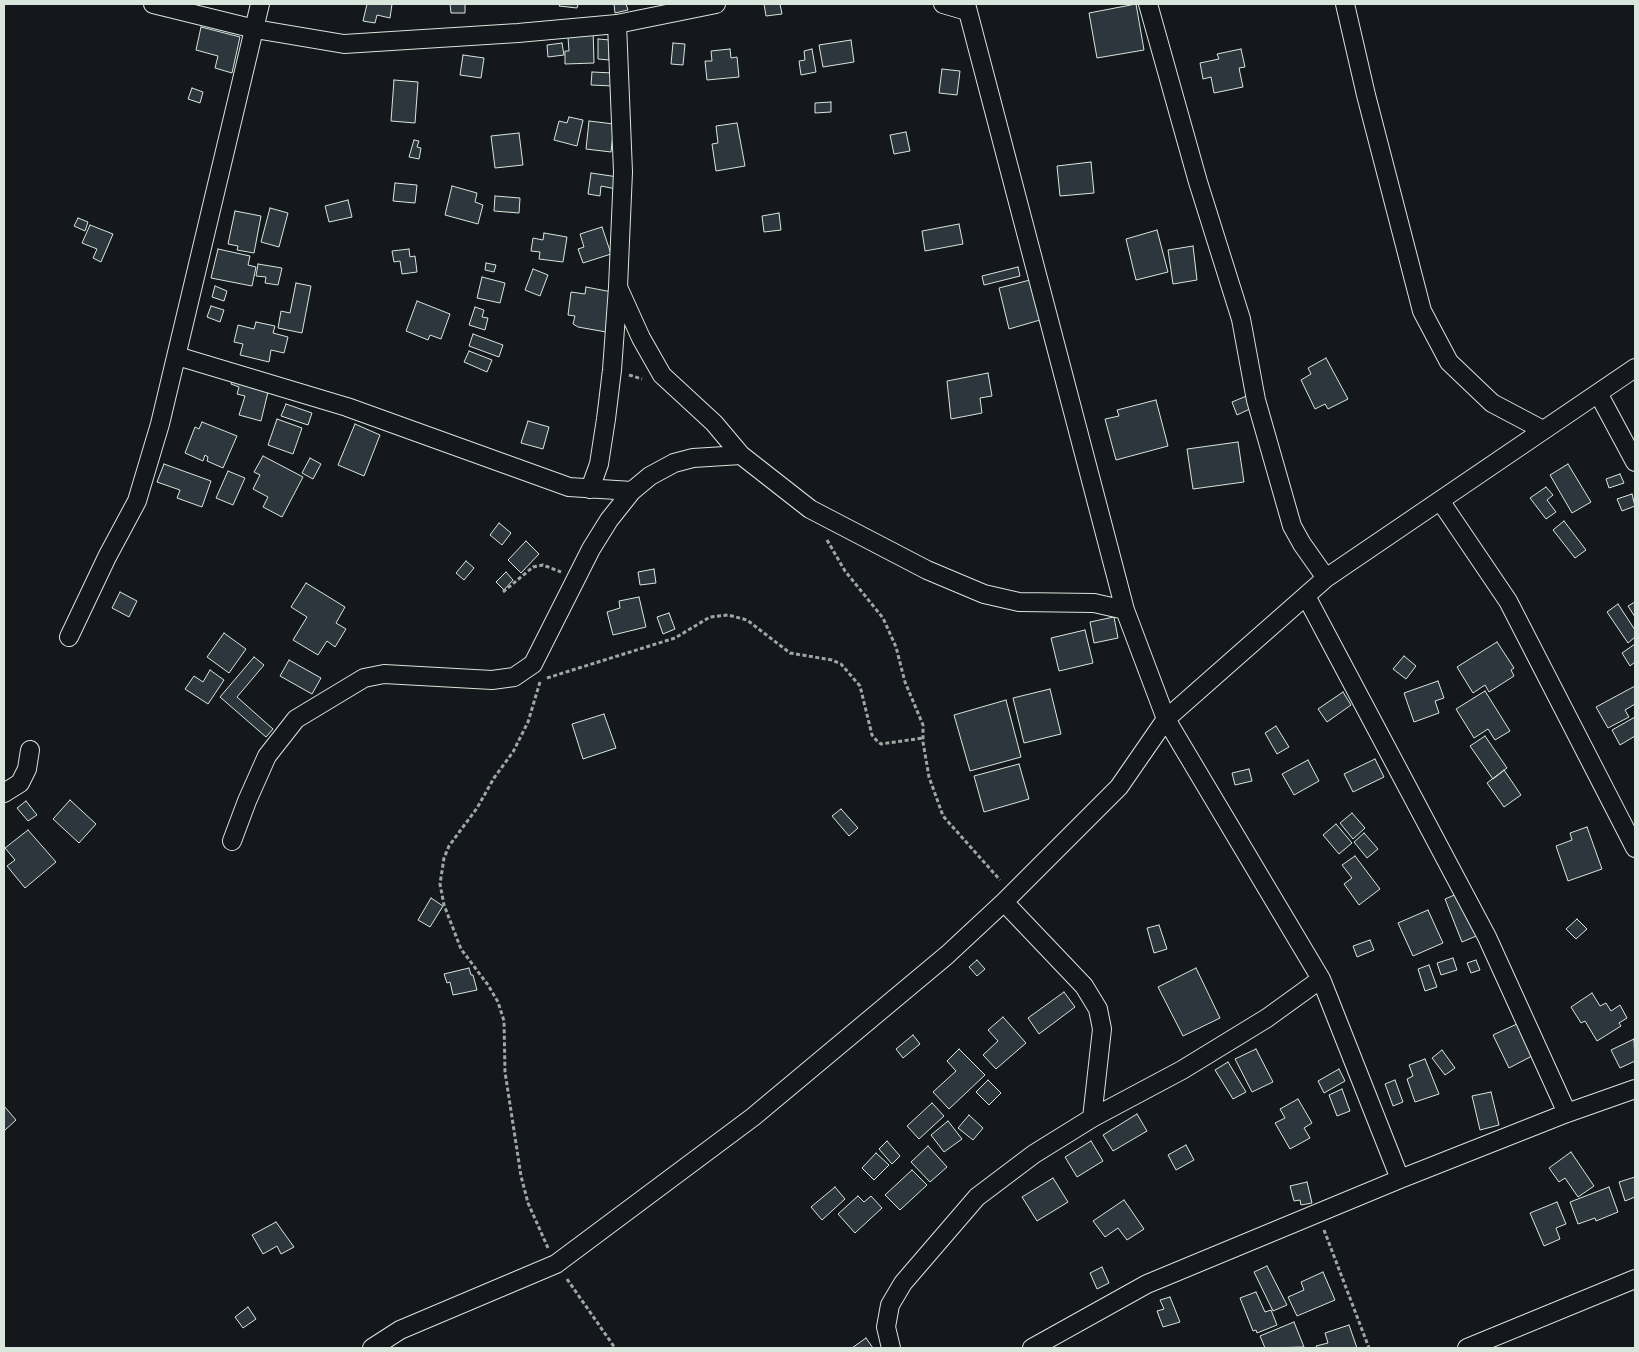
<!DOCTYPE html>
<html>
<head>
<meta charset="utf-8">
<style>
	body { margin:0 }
	#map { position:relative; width:1639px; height:1352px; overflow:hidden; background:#14181c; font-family:"Open Sans",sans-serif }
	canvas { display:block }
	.frame { position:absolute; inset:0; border:5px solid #d8e6dc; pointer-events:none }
</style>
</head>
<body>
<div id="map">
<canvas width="1639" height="1352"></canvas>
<div class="frame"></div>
</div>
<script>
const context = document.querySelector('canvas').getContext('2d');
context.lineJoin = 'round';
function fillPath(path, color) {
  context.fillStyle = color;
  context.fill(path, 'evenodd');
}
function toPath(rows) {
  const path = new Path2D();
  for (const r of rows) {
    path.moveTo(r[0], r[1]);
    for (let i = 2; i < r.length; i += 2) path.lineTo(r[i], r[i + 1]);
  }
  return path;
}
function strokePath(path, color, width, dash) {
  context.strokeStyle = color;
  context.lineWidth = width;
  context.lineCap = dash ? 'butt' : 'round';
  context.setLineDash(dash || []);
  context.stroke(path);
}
const building = toPath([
	[367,4,392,4,390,18,377,15,375,23,363,21,367,4],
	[450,4,472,4,465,4,465,13,451,13,450,4],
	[560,4,578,4,577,8,559,6,560,4],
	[614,4,626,4,628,10,615,13,614,4],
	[764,4,780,4,782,14,766,16,764,4],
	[1136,4,1144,50,1097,58,1089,13,1136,4],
	[201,27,240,37,232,73,215,68,218,56,196,50,201,27],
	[593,28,594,63,565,64,565,51,569,51,568,37,593,28],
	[598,39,610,40,609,60,598,59,598,39],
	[851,40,854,62,823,67,819,45,851,40],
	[562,43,564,55,548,57,547,45,562,43],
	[673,43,685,44,683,65,671,64,673,43],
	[730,49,731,58,737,57,739,77,707,80,705,61,712,61,711,51,730,49],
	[812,49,816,72,801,75,799,61,805,60,804,51,812,49],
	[1241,49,1245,67,1239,68,1243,87,1214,93,1211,77,1203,79,1200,63,1219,59,1217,54,1241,49],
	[463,55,484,58,481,78,460,75,463,55],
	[942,69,960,71,957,95,939,93,942,69],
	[592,72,613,73,613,86,591,85,592,72],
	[394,80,418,82,415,123,391,121,394,80],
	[192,88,203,92,200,103,188,99,192,88],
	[831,102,831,112,815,113,815,103,831,102],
	[569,117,583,120,577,146,554,140,559,121,567,123,569,117],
	[589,121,614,124,611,152,586,149,589,121],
	[737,123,745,166,716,171,712,144,718,143,716,126,737,123],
	[906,132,910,151,894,154,890,135,906,132],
	[519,133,523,165,495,168,491,136,519,133],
	[414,140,419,141,417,147,421,148,419,159,409,157,414,140],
	[1091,162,1094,193,1060,196,1057,166,1091,162],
	[591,173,618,177,616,189,601,186,600,196,588,194,591,173],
	[395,183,417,185,415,203,393,201,395,183],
	[452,186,477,193,475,202,483,205,478,224,445,215,452,186],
	[495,196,520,198,519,213,494,211,495,196],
	[348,200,352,217,329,222,325,206,348,200],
	[270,208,288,213,279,247,261,242,270,208],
	[235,211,261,216,254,253,237,250,238,246,228,244,235,211],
	[779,213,781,230,764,232,762,216,779,213],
	[78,218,88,222,85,231,74,226,78,218],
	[959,224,963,244,925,251,922,231,959,224],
	[90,225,113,234,101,262,93,258,97,249,82,243,90,225],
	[602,227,611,254,583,263,578,249,584,247,580,234,602,227],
	[1157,230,1168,272,1136,280,1126,239,1157,230],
	[544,233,567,237,563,262,539,259,540,252,531,251,533,238,543,240,544,233],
	[1193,246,1197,280,1173,284,1168,250,1193,246],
	[218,249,250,256,248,265,256,267,252,286,211,278,218,249],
	[409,249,410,257,415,256,417,272,402,274,400,261,394,262,392,251,409,249],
	[486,263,496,265,494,272,485,270,486,263],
	[258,264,282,268,278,285,265,283,266,277,256,276,258,264],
	[1018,267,1020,276,984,285,982,276,1018,267],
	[533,269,548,275,540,296,525,290,533,269],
	[482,277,505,283,500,303,477,298,482,277],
	[1030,280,1040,320,1009,329,999,288,1030,280],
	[296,283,311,286,302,333,278,328,281,311,290,313,296,283],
	[215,286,227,291,224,301,212,297,215,286],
	[586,287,612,292,606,332,578,327,573,324,575,316,568,315,571,292,585,294,586,287],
	[417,301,450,314,441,339,430,335,428,340,406,331,417,301],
	[211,306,224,310,220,322,207,317,211,306],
	[475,307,484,310,482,317,488,318,485,330,469,325,475,307],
	[256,322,275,326,273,333,288,337,284,353,271,350,269,362,240,355,243,344,234,342,238,325,254,329,256,322],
	[473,334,503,345,499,357,469,346,473,334],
	[469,351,492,360,487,372,464,362,469,351],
	[1326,358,1348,399,1328,409,1325,404,1315,409,1301,380,1311,374,1308,368,1326,358],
	[988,373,992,396,980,398,982,413,951,419,947,381,988,373],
	[233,376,268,392,261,421,239,415,245,396,237,394,239,387,231,384,233,376],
	[1249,395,1254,407,1237,415,1232,402,1249,395],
	[1156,400,1168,446,1116,460,1105,419,1119,416,1117,410,1156,400],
	[286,404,312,413,308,425,281,416,286,404],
	[277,419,302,428,293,454,268,445,277,419],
	[528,421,549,427,543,449,521,443,528,421],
	[202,422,237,436,223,468,207,461,208,457,205,455,203,461,185,453,195,427,199,429,202,422],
	[355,424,380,435,364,476,338,465,355,424],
	[1238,442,1244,482,1193,489,1187,449,1238,442],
	[263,456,303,477,282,517,263,507,268,497,253,489,260,475,254,472,263,456],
	[310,458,321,464,313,479,302,473,310,458],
	[164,464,211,481,202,507,177,498,180,490,157,482,164,464],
	[1568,464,1591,502,1572,513,1550,475,1568,464],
	[228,471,245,478,233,505,216,498,228,471],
	[1620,474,1624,483,1609,488,1606,479,1620,474],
	[1546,487,1553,495,1547,500,1556,512,1546,519,1530,498,1546,487],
	[1632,494,1635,506,1622,511,1617,499,1632,494],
	[1564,521,1586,550,1575,558,1553,530,1564,521],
	[499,523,511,533,502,545,490,535,499,523],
	[526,541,539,554,521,573,508,560,526,541],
	[466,561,474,568,464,580,456,573,466,561],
	[654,569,656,583,640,585,638,572,654,569],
	[506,572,513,580,504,590,496,582,506,572],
	[306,583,345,607,336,623,346,629,335,647,327,641,318,655,293,640,307,617,291,607,306,583],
	[120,592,137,601,129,617,112,608,120,592],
	[639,597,646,627,613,635,607,612,620,608,619,601,639,597],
	[1635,602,1635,617,1628,606,1635,602],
	[1618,604,1635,630,1635,637,1628,643,1607,612,1618,604],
	[669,613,675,629,663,634,657,617,669,613],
	[1114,617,1118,638,1094,643,1090,622,1114,617],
	[1085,630,1093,663,1059,671,1051,638,1085,630],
	[224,633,246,649,229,673,207,657,224,633],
	[1497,642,1514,668,1511,670,1514,676,1489,692,1485,685,1473,693,1457,667,1497,642],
	[1635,644,1635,662,1630,666,1622,653,1635,644],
	[1404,656,1416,666,1406,679,1393,669,1404,656],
	[254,657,264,665,237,697,273,729,266,737,220,697,254,657],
	[289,660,321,678,312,694,280,676,289,660],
	[210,670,224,680,208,704,185,689,194,676,203,682,210,670],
	[1438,681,1444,698,1435,701,1439,713,1414,722,1404,693,1438,681],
	[1635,686,1635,704,1625,710,1629,717,1608,728,1596,707,1635,686],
	[1050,689,1061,734,1024,743,1013,698,1050,689],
	[1485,691,1510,731,1495,740,1488,729,1474,738,1456,709,1485,691],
	[1343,692,1351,705,1327,722,1318,709,1343,692],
	[1006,700,1021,757,970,771,954,715,1006,700],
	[604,714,616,748,583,759,572,724,604,714],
	[1635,717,1635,736,1620,745,1612,730,1635,717],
	[1276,726,1289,747,1277,754,1265,733,1276,726],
	[1485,736,1507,768,1493,779,1470,746,1485,736],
	[1375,759,1384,777,1353,792,1344,774,1375,759],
	[1308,760,1319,781,1294,795,1282,774,1308,760],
	[1019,764,1029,799,984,812,974,776,1019,764],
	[1249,769,1252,781,1235,785,1232,773,1249,769],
	[1504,770,1521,795,1504,807,1487,783,1504,770],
	[70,800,96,824,79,843,53,819,70,800],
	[26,801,37,815,28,821,17,808,26,801],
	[841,809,858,828,849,836,832,816,841,809],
	[1352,813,1365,828,1353,839,1340,823,1352,813],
	[1336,824,1352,843,1339,854,1323,835,1336,824],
	[1587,827,1602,869,1568,881,1556,846,1572,840,1570,833,1587,827],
	[28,830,56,862,25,888,7,866,15,860,5,848,28,830],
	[1364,833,1378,849,1367,858,1354,842,1364,833],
	[1355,856,1380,889,1359,905,1344,884,1352,878,1342,865,1355,856],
	[1464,891,1481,934,1462,942,1445,899,1464,891],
	[431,898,443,906,430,927,418,920,431,898],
	[1428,910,1443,943,1413,956,1398,923,1428,910],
	[1577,919,1587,929,1576,939,1566,929,1577,919],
	[1159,925,1167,949,1154,953,1147,928,1159,925],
	[1370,940,1374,950,1357,957,1353,946,1370,940],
	[1453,958,1457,970,1441,975,1437,963,1453,958],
	[977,960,985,969,977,976,969,967,977,960],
	[1476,960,1480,970,1471,973,1467,963,1476,960],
	[1429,965,1437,987,1425,991,1418,969,1429,965],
	[469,968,471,975,473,975,477,990,453,995,450,982,447,983,444,974,469,968],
	[1196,968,1220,1018,1183,1036,1158,987,1196,968],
	[1064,992,1075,1007,1039,1034,1028,1018,1064,992],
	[1592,993,1600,1006,1606,1003,1611,1011,1620,1005,1627,1018,1619,1023,1621,1026,1597,1041,1585,1021,1581,1023,1571,1007,1592,993],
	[1003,1017,1026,1043,996,1069,983,1055,998,1041,988,1030,1003,1017],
	[1517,1024,1532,1056,1509,1068,1493,1035,1517,1024],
	[913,1035,920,1044,903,1058,896,1049,913,1035],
	[1634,1039,1635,1061,1620,1068,1611,1050,1634,1039],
	[959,1049,985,1075,949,1109,933,1092,956,1071,947,1061,959,1049],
	[1256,1049,1273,1082,1252,1092,1235,1059,1256,1049],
	[1442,1050,1455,1068,1445,1075,1432,1058,1442,1050],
	[1425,1059,1439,1094,1415,1102,1407,1079,1413,1076,1409,1065,1425,1059],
	[1228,1062,1246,1092,1233,1099,1215,1070,1228,1062],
	[1339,1069,1345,1081,1324,1093,1318,1081,1339,1069],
	[988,1080,1001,1093,989,1105,976,1092,988,1080],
	[1395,1080,1403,1102,1393,1106,1385,1084,1395,1080],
	[1342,1089,1350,1111,1337,1116,1329,1095,1342,1089],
	[1491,1092,1499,1125,1480,1130,1472,1096,1491,1092],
	[1298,1099,1312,1123,1304,1128,1310,1138,1290,1149,1275,1123,1285,1118,1280,1109,1298,1099],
	[932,1103,944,1116,919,1139,907,1126,932,1103],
	[4,1106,16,1120,4,1131,4,1106],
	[1137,1114,1147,1131,1113,1151,1103,1135,1137,1114],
	[969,1115,983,1128,973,1140,958,1128,969,1115],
	[948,1121,962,1139,944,1152,931,1135,948,1121],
	[887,1141,900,1156,892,1164,879,1149,887,1141],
	[1091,1141,1103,1161,1077,1177,1065,1157,1091,1141],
	[1186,1145,1194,1160,1176,1170,1168,1155,1186,1145],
	[928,1146,947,1167,930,1182,911,1162,928,1146],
	[1571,1152,1594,1186,1578,1197,1565,1178,1559,1182,1549,1168,1571,1152],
	[876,1153,889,1165,874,1180,862,1168,876,1153],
	[912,1170,927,1185,900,1210,885,1195,912,1170],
	[1635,1177,1635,1197,1625,1201,1619,1182,1635,1177],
	[1053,1178,1068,1202,1037,1221,1022,1197,1053,1178],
	[1307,1182,1312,1203,1301,1205,1300,1200,1294,1201,1290,1186,1307,1182],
	[835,1187,845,1199,822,1220,811,1207,835,1187],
	[1609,1187,1618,1212,1596,1221,1595,1218,1578,1224,1570,1202,1609,1187],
	[858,1196,864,1202,871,1196,882,1208,855,1233,838,1214,858,1196],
	[1124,1200,1144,1229,1127,1240,1118,1228,1105,1237,1093,1221,1124,1200],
	[1557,1202,1566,1224,1556,1228,1560,1239,1544,1246,1530,1213,1557,1202],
	[276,1222,294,1247,281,1254,277,1246,263,1254,252,1235,276,1222],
	[1267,1266,1287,1305,1273,1311,1254,1272,1267,1266],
	[1102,1267,1109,1283,1097,1289,1090,1273,1102,1267],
	[1323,1272,1335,1300,1297,1316,1288,1297,1304,1290,1301,1282,1323,1272],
	[1256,1292,1265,1312,1271,1310,1277,1325,1257,1333,1256,1330,1253,1331,1240,1298,1256,1292],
	[1170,1297,1180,1322,1163,1327,1157,1311,1164,1309,1160,1300,1170,1297],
	[248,1307,256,1319,243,1328,235,1317,248,1307],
	[1294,1322,1304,1347,1265,1348,1260,1336,1294,1322],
	[1349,1325,1357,1348,1317,1348,1316,1346,1328,1343,1325,1333,1349,1325],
	[866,1338,873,1348,852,1348,866,1338]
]);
const path = toPath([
	[629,375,642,379],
	[827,540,845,571,883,618,896,647,905,682,923,725,923,742,929,777,943,816,1000,880],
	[503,592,533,567,543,565,561,572],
	[547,678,675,638,710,617,728,615,747,620,790,653,832,660,841,664,860,686,872,735,878,742,881,744,923,738],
	[540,682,528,722,513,752,494,778,477,808,449,846,444,858,440,884,444,905,461,949,488,985,498,1002,504,1021,505,1072,521,1176,528,1203,548,1248],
	[1324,1230,1369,1348],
	[567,1279,615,1348]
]);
const minor = toPath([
	[153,4,255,29,344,44,518,33,617,24,716,4],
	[943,4,967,11],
	[966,4,1125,610,1166,719,1321,979,1400,1179],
	[1148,4,1198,182,1241,319,1256,400,1292,526,1302,544,1326,578],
	[1345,4,1366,95,1422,311,1449,362,1492,403,1543,430],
	[618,287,641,338,662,375,714,423,741,455,810,509,927,570,984,594,1019,602,1094,603,1125,610],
	[177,356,347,407,569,487,632,491],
	[1598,393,1635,462],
	[590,489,599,464,606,419,612,370,618,287,623,172,617,24],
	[1441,502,1508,601,1635,848],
	[1306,596,1487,937,1567,1113],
	[69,637,107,557,137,501,160,424,260,4],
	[4,793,20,783,27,769,30,750],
	[232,841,247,801,267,756,296,719,364,678,384,674,492,680,514,677,533,664,591,549,609,520,632,491,650,476,674,463,693,458,741,455],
	[1004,902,1084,986,1098,1009,1102,1029,1092,1118],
	[372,1348,400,1330,556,1264,753,1117,947,955,1004,902,1119,787,1166,719,1326,578,1635,368],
	[891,1348,886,1327,890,1305,903,1283,977,1197,1034,1154,1092,1118,1182,1070,1267,1018,1321,979],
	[1032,1348,1147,1284,1400,1179,1567,1113,1635,1089],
	[1467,1348,1635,1279]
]);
fillPath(building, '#2c363c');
strokePath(building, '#d8e6dc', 1);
strokePath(minor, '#d8e6dc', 20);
strokePath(path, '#9da8a2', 3, [4, 2.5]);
strokePath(minor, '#14181c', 18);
</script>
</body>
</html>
